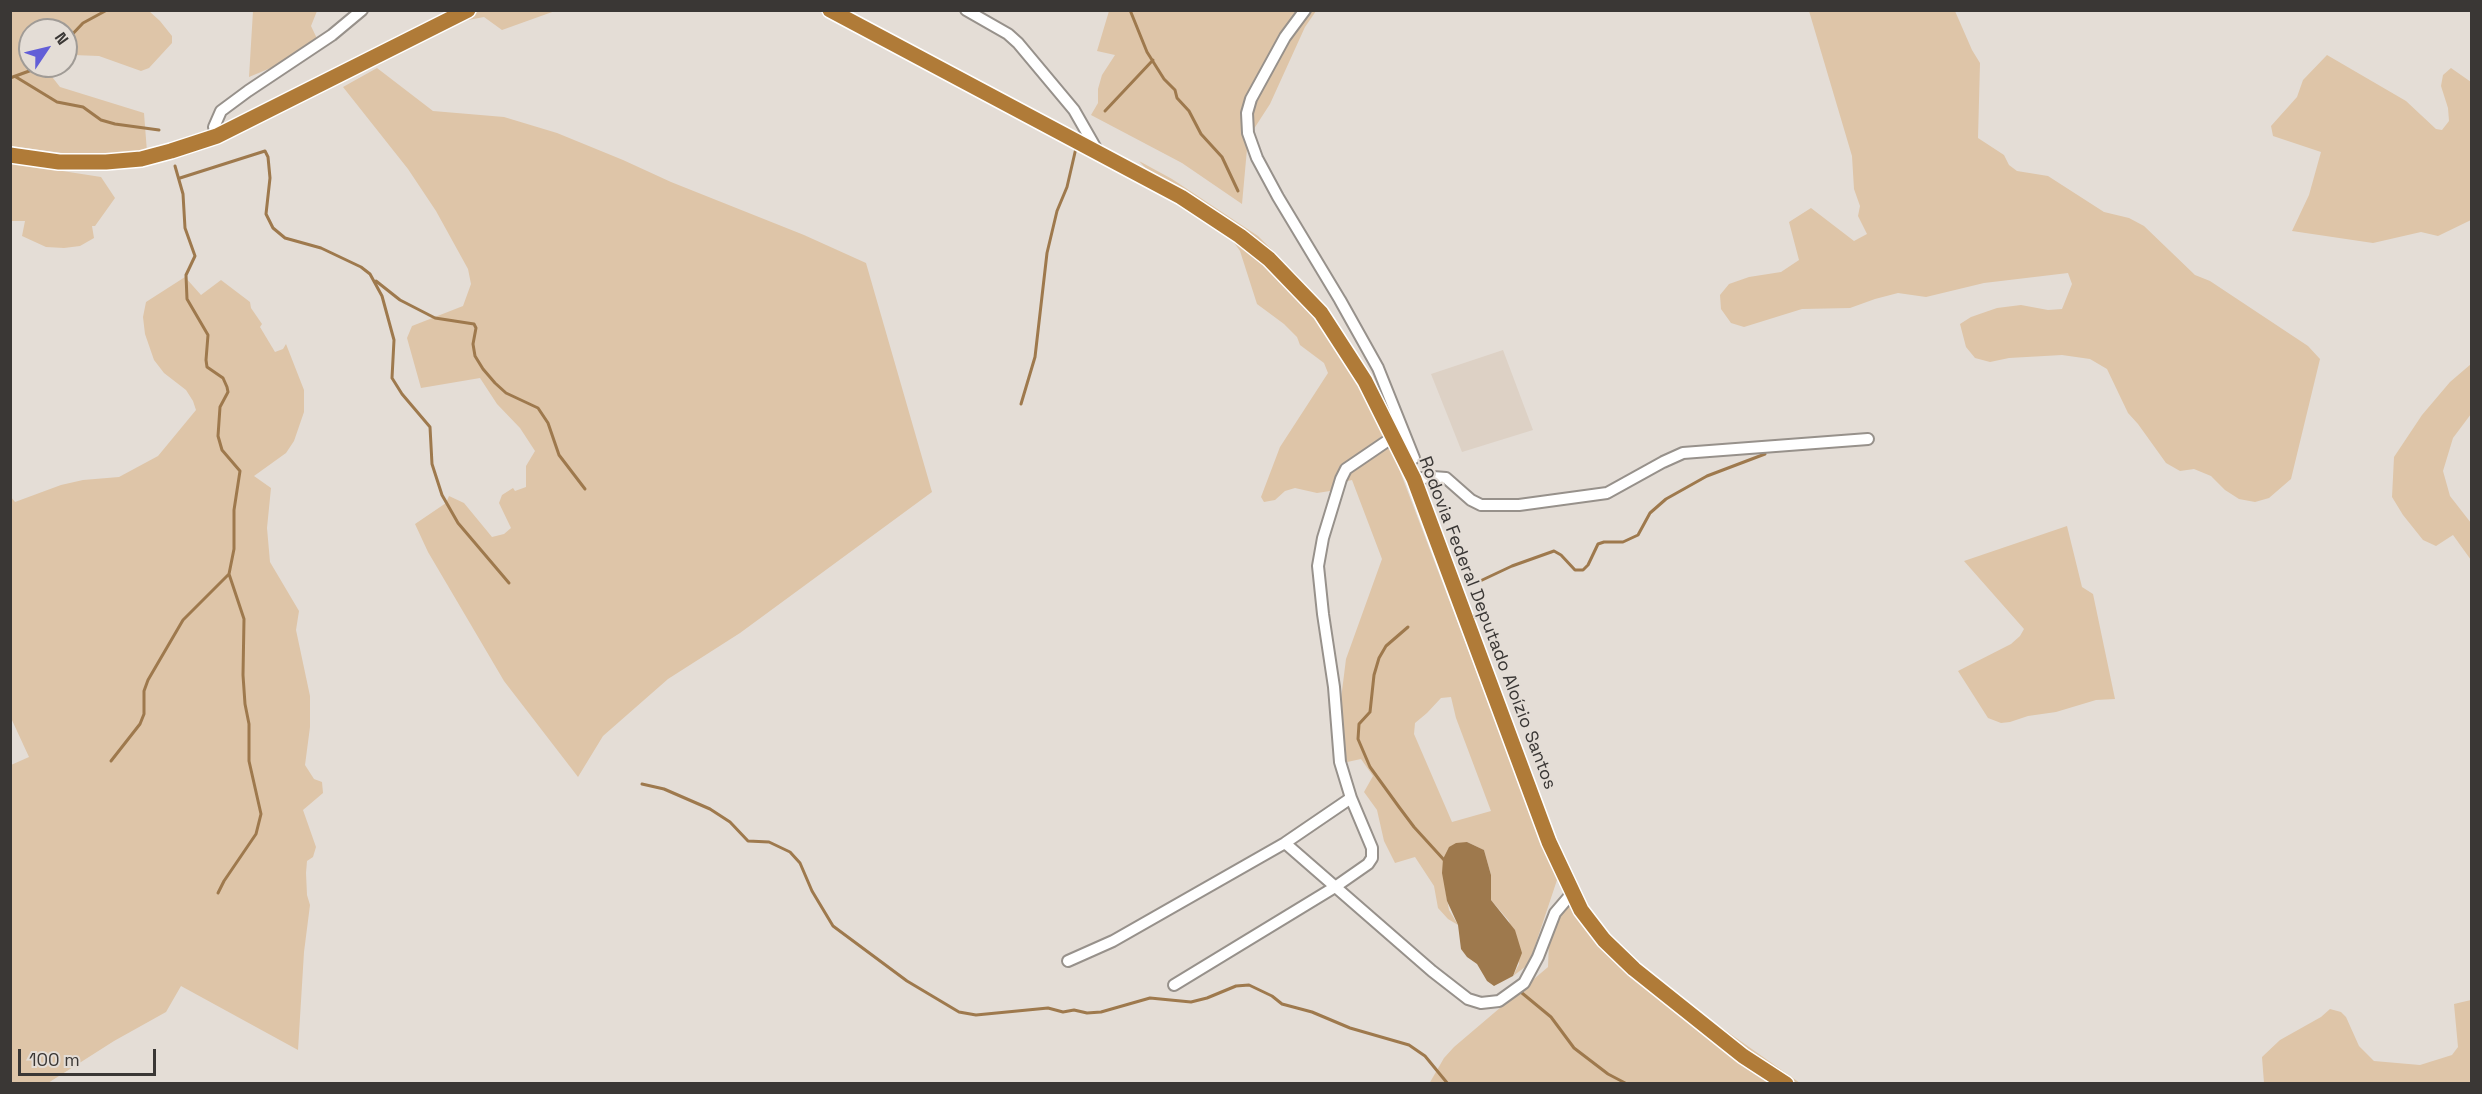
<!DOCTYPE html>
<html>
<head>
<meta charset="utf-8">
<style>
	body { margin:0 }
	#map { position:relative; width:2482px; height:1094px; overflow:hidden; background:#e4ddd6; font-family:"Space Grotesk",sans-serif }
	canvas { display:block }
	.frame { position:absolute; inset:0; border:12px solid #3a3735; pointer-events:none }
	.north { position:absolute; left:18px; top:18px; width:60px; height:60px; box-sizing:border-box; background:#e4ddd6; border:2px solid #a09b96; border-radius:50%; rotate:55deg; font-size:16px; font-weight:700; line-height:24px; text-align:center; color:#3a3735 }
	.north::after { content:''; display:block; margin:auto; width:21px; height:27px; background:#625ed7; clip-path:polygon(50% 0,100% 100%,50% 72%,0 100%) }
	.scale { position:absolute; left:18px; top:1049px; width:138px; height:27px; box-sizing:border-box; border:3px solid #3a3735; border-top:0; padding-left:8px; font-size:18px; line-height:21px; white-space:nowrap; color:#3a3735; -webkit-text-stroke:4px #e4ddd6; paint-order:stroke }
</style>
</head>
<body>
<div id="map">
<canvas width="2482" height="1094"></canvas>
<div class="frame"></div>
<div class="north">N</div>
<div class="scale">100 m</div>
</div>
<script>
const context = document.querySelector('canvas').getContext('2d');
context.lineJoin = 'round';
function fillPath(path, color) {
  context.fillStyle = color;
  context.fill(path, 'evenodd');
}
function toPath(rows) {
  const path = new Path2D();
  for (const r of rows) {
    path.moveTo(r[0], r[1]);
    for (let i = 2; i < r.length; i += 2) path.lineTo(r[i], r[i + 1]);
  }
  return path;
}
function strokePath(path, color, width, dash) {
  context.strokeStyle = color;
  context.lineWidth = width;
  context.lineCap = dash ? 'butt' : 'round';
  context.setLineDash(dash || []);
  context.stroke(path);
}
function drawText(font, color, halo, rows, align = 'center') {
  context.font = font + ' "Space Grotesk",sans-serif';
  context.lineWidth = 4.5;
  context.setLineDash([]);
  context.textBaseline = 'middle';
  context.strokeStyle = halo;
  context.fillStyle = color;
  for (const [text, x, y, turn = 0] of rows) {
    context.save();
    context.translate(x, y);
    context.rotate((+turn || 0) * Math.PI / 180);
    context.textAlign = isNaN(turn) ? turn : align;
    if (halo) context.strokeText(text, 0, 0);
    context.fillText(text, 0, 0);
    context.restore();
  }
}
const built = toPath([
	[1503,350,1533,430,1462,452,1431,374]
]);
const green = toPath([
	[10,11,149,11,160,21,172,36,172,43,149,68,141,71,99,56,73,55,66,58,66,30,30,30,30,66,48,66,49,73,60,87,144,113,147,152,112,156,62,153,11,146],
	[253,11,317,11,311,26,321,47,249,77],
	[471,11,555,11,502,30,484,17,447,24],
	[1109,11,1316,11,1305,27,1270,104,1248,138,1242,204,1182,163,1091,115,1098,103,1098,89,1102,75,1115,55,1097,51],
	[1809,11,1955,11,1972,50,1980,63,1978,138,2004,155,2009,165,2017,171,2048,176,2104,212,2129,218,2144,226,2195,275,2210,281,2308,346,2320,359,2291,479,2269,498,2255,502,2239,499,2225,490,2211,476,2194,469,2180,471,2166,463,2138,424,2128,413,2107,369,2090,359,2062,355,2009,358,1990,362,1975,358,1966,347,1960,324,1971,317,1997,308,2021,305,2048,310,2062,309,2072,284,2068,273,1984,283,1926,297,1898,293,1875,299,1850,308,1802,309,1744,327,1731,323,1721,309,1720,295,1729,284,1749,277,1781,272,1799,260,1789,222,1811,208,1854,241,1867,234,1858,216,1860,206,1854,189,1852,156],
	[2327,55,2406,101,2436,129,2442,130,2449,121,2448,108,2441,86,2443,75,2451,68,2471,82,2471,220,2438,236,2421,232,2373,243,2292,231,2309,195,2321,152,2273,136,2271,126,2297,97,2303,80],
	[377,68,433,111,504,117,557,133,623,160,671,182,804,235,866,263,932,492,740,633,668,679,603,736,578,777,504,681,428,552,415,524,446,503,449,496,464,503,492,537,504,534,511,528,499,503,502,495,513,488,515,491,526,487,526,466,535,451,520,428,497,404,480,378,421,388,407,338,412,326,463,306,471,284,468,269,436,211,408,169,343,87],
	[1139,161,1172,179,1258,236,1297,275,1336,327,1369,390,1530,812,1559,874,1529,964,1513,976,1519,964,1509,921,1491,900,1491,875,1484,850,1467,842,1445,888,1449,910,1458,925,1448,919,1438,908,1434,886,1415,857,1395,863,1384,841,1377,810,1364,792,1373,776,1361,759,1338,764,1338,723,1346,659,1382,559,1352,480,1343,482,1330,491,1317,493,1295,488,1285,491,1275,500,1264,502,1261,497,1280,447,1328,373,1324,363,1300,345,1297,337,1284,324,1257,304,1240,251,1231,238,1155,178],
	[1451,697,1456,718,1491,811,1452,822,1414,734,1415,723,1427,713,1441,698],
	[11,163,101,177,115,198,95,226,92,226,94,238,80,246,64,248,46,247,22,236,25,221,11,221],
	[185,277,201,295,221,280,250,302,251,308,262,324,260,327,275,352,283,349,286,344,304,390,304,412,294,441,286,453,254,476,271,488,267,528,270,562,299,611,296,630,310,696,310,727,305,765,314,779,322,782,323,793,303,810,316,847,313,857,307,861,306,873,307,895,310,905,304,952,298,1050,181,986,166,1012,114,1041,48,1083,11,1083,11,765,29,757,11,718,11,497,15,502,61,485,83,480,119,477,158,456,196,410,193,401,186,390,164,373,154,360,145,334,143,317,146,302],
	[2471,364,2471,414,2453,438,2443,471,2450,496,2471,523,2471,560,2453,535,2436,546,2423,540,2403,515,2392,497,2394,457,2422,415,2450,382],
	[2067,526,2082,587,2093,594,2115,699,2096,700,2056,712,2028,716,2010,722,2001,723,1988,718,1958,671,2011,644,2020,636,2024,629,1964,561],
	[1561,902,1582,907,1618,950,1715,1023,1800,1083,1429,1084,1444,1058,1454,1047,1548,967,1549,941],
	[2471,1000,2471,1083,2264,1083,2262,1057,2280,1040,2321,1017,2330,1009,2341,1012,2346,1017,2359,1046,2374,1061,2420,1065,2452,1055,2458,1047,2454,1004]
]);
const water = toPath([
	[1467,842,1484,850,1491,875,1491,900,1515,930,1522,953,1513,976,1494,986,1487,981,1477,964,1467,957,1461,949,1458,925,1447,901,1442,873,1443,859,1449,847,1456,843]
]);
const stream = toPath([
	[140,10,146,10],
	[1130,10,1147,52,1164,79,1175,90,1177,98,1189,111,1201,134,1222,157,1238,191],
	[66,41,83,23,107,10],
	[16,77,57,102,83,107,101,120,115,124,159,130],
	[10,78,43,66],
	[1105,111,1153,60],
	[175,166,183,194,185,228,195,256,186,275,187,299,208,335,206,360,207,367,223,378,227,387,228,392,220,407,218,436,222,450,240,471,234,510,234,549,229,574,244,619,243,675,245,704,249,724,249,761,261,814,256,834,224,881,218,893],
	[180,178,265,151,268,157,270,178,266,214,273,228,285,238,321,248,361,267,370,274,382,296,394,340,392,378,402,394,430,427,432,464,442,495,458,523,509,583],
	[376,281,400,300,435,318,474,324,476,328,473,344,475,356,483,369,495,383,506,393,538,408,548,423,559,455,585,489],
	[1021,404,1035,357,1047,253,1057,211,1067,187,1076,148],
	[1478,582,1512,566,1554,551,1561,555,1575,570,1583,570,1588,565,1598,544,1604,542,1623,542,1638,535,1650,513,1666,499,1707,476,1765,454],
	[1408,627,1386,646,1379,658,1374,675,1370,712,1359,724,1358,739,1370,767,1399,807,1414,827,1445,861],
	[111,761,140,724,144,714,144,691,148,680,183,620,229,574],
	[642,784,664,789,710,809,730,822,748,841,769,842,790,852,800,863,812,891,833,926,907,981,959,1012,976,1015,1048,1008,1063,1012,1074,1010,1087,1013,1101,1012,1150,998,1191,1002,1207,998,1236,986,1249,985,1272,996,1282,1004,1312,1012,1350,1028,1409,1045,1425,1056,1448,1084],
	[1522,993,1551,1017,1574,1048,1608,1074,1627,1084]
]);
const minor = toPath([
	[966,10,1008,34,1018,43,1074,110,1098,152],
	[1305,10,1285,37,1251,99,1247,113,1248,133,1257,158,1278,197,1340,300,1378,368,1414,458,1407,464],
	[217,136,214,127,221,111,248,91,332,35,362,10],
	[1414,479,1433,477,1446,478,1471,500,1481,505,1519,505,1607,493,1663,462,1683,453,1868,439],
	[1285,843,1432,971,1468,999,1481,1003,1499,1001,1524,983,1538,957,1555,913,1573,892],
	[1068,961,1113,941,1285,843,1351,798],
	[1174,985,1335,887,1368,864,1372,858,1372,848,1351,798,1340,762,1334,687,1323,614,1318,566,1323,538,1341,479,1346,469,1393,437]
]);
const highway = toPath([
	[830,10,1181,197,1240,236,1269,259,1321,313,1365,381,1414,479,1549,842,1581,910,1604,940,1634,969,1743,1056,1786,1084],
	[10,155,59,162,106,162,141,159,171,151,217,136,468,10]
]);
const streetNames = [
	["Rodovia Federal Deputado Aloízio Santos",1487,623,69]
];
fillPath(built, '#ddd1c5');
fillPath(green, '#dec5a8');
fillPath(water, '#9e794d');
strokePath(stream, '#9e794d', 3);
strokePath(minor, '#97918b', 14);
strokePath(highway, '#fff', 18);
strokePath(minor, '#fff', 10);
strokePath(highway, '#b07b38', 15);
drawText('18px', '#3a3735', '#e4ddd6', streetNames);
</script>
</body>
</html>
